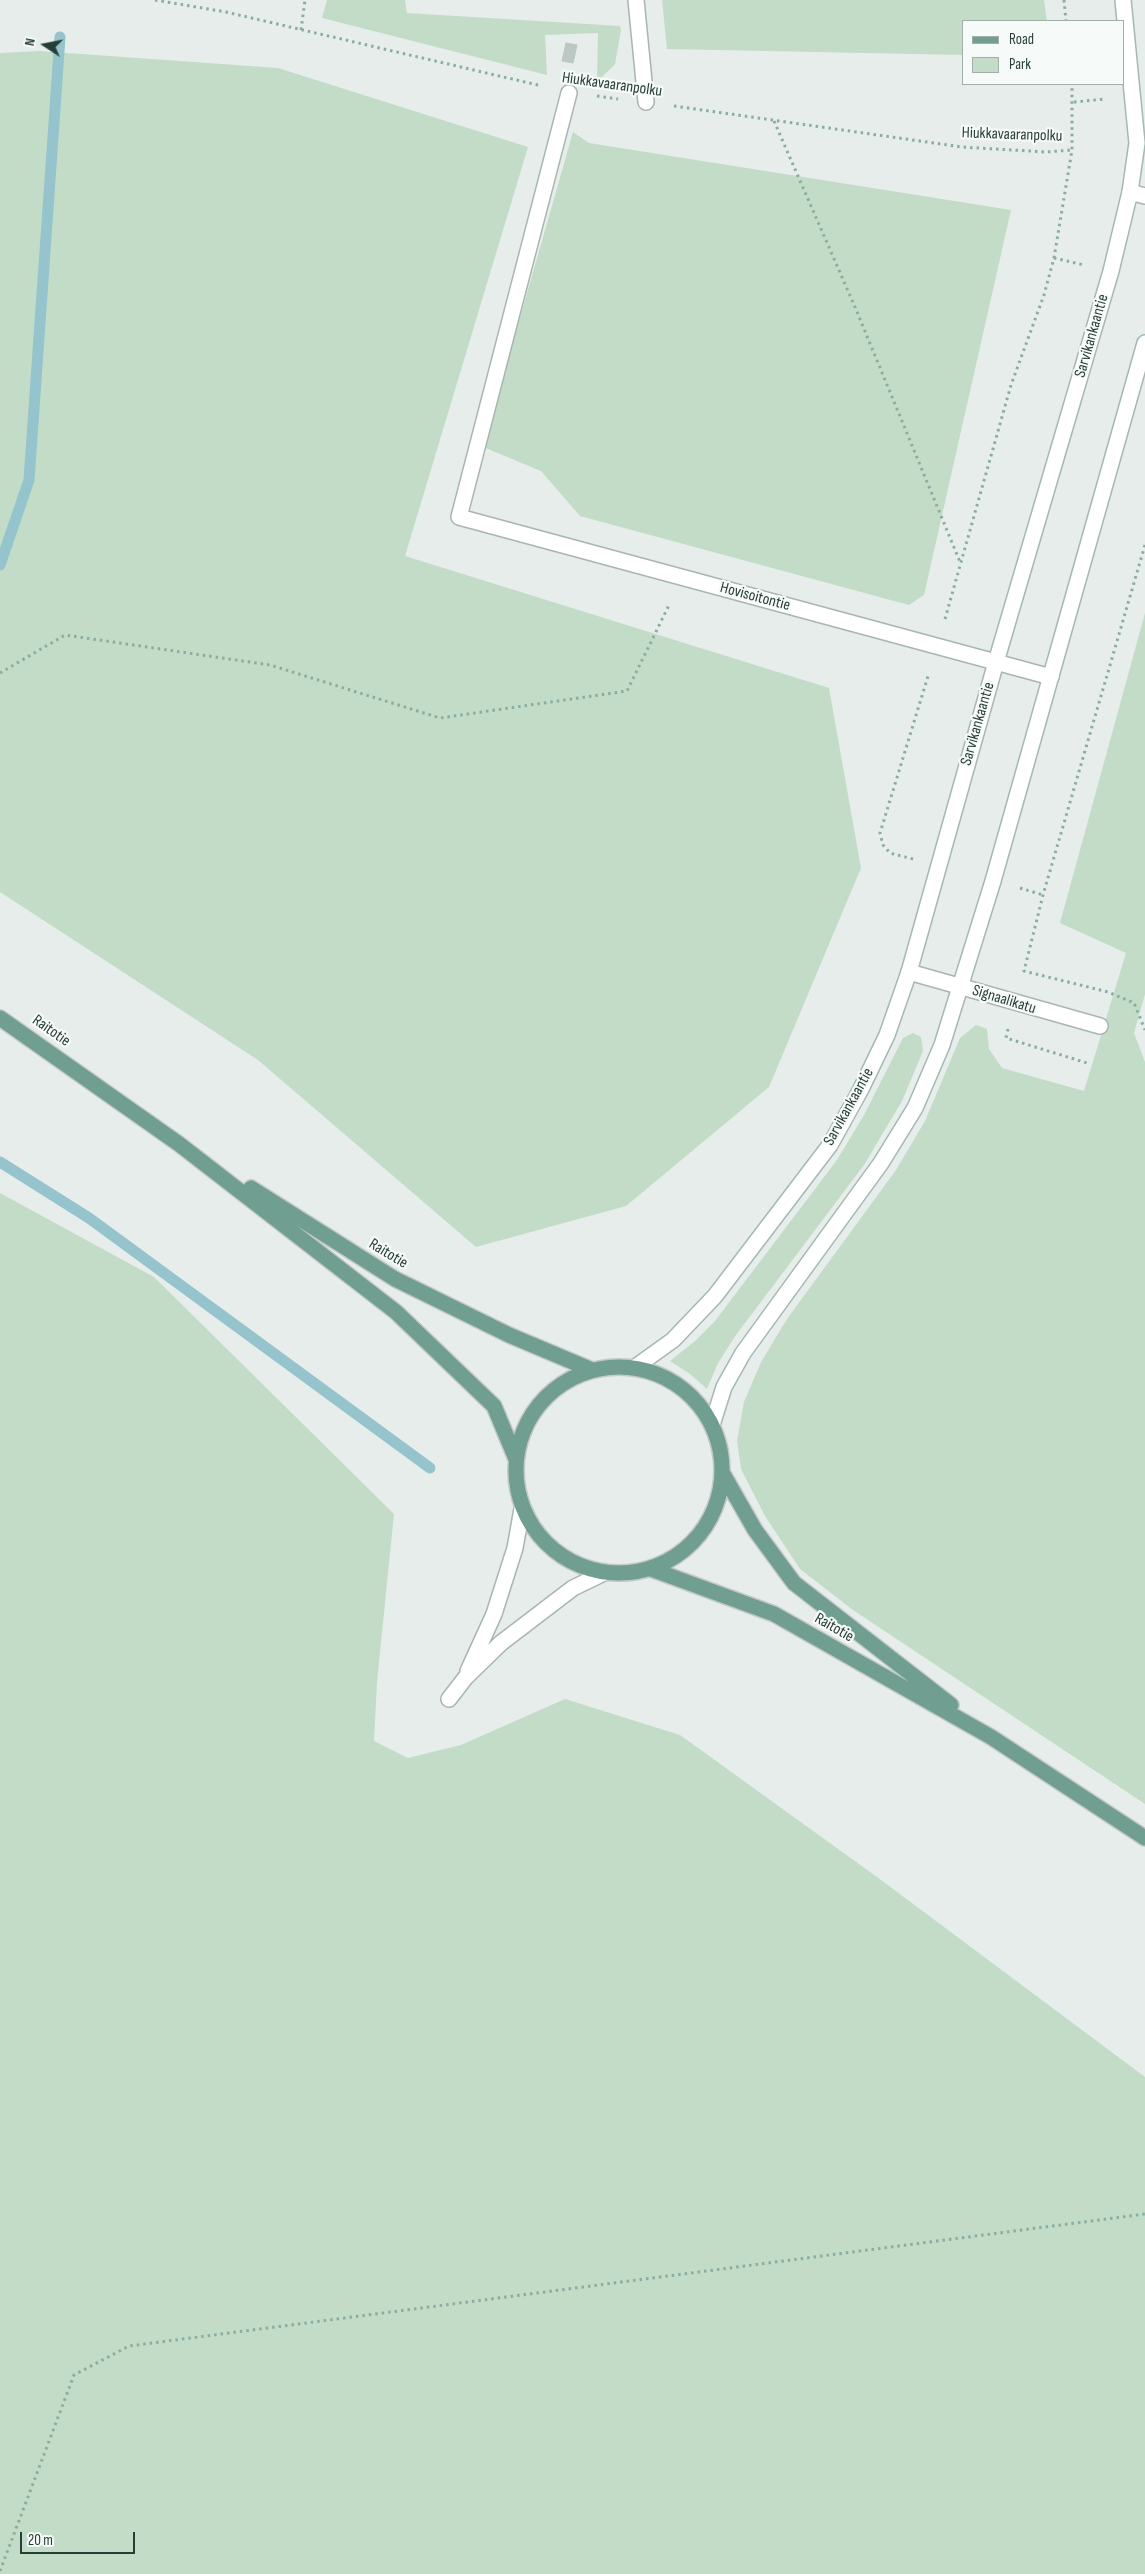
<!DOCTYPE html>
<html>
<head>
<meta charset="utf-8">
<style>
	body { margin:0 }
	#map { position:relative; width:1145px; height:2574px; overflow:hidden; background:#e6edea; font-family:"Sofia Sans Condensed",sans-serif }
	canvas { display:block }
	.legend { position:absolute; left:962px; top:20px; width:162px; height:65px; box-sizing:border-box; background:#f6faf8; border:1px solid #a3afab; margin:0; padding:6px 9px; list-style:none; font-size:15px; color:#273e37 }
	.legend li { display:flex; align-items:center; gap:10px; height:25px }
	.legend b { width:25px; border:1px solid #a3afab }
	.north { position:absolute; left:20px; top:20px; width:50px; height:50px; -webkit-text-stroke:4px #f6faf8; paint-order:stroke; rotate:281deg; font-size:14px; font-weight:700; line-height:20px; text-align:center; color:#273e37 }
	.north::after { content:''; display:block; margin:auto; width:18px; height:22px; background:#273e37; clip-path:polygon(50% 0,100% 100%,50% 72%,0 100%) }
	.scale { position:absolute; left:20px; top:2532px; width:115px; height:22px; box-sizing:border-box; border:2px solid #273e37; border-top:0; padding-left:6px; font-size:15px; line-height:18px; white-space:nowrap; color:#273e37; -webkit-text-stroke:4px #f6faf8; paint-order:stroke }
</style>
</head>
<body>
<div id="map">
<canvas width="1145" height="2574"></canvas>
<ul class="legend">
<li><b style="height:6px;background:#709e91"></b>Road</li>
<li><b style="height:14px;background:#c2dcc8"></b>Park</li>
</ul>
<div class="north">N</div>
<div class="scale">20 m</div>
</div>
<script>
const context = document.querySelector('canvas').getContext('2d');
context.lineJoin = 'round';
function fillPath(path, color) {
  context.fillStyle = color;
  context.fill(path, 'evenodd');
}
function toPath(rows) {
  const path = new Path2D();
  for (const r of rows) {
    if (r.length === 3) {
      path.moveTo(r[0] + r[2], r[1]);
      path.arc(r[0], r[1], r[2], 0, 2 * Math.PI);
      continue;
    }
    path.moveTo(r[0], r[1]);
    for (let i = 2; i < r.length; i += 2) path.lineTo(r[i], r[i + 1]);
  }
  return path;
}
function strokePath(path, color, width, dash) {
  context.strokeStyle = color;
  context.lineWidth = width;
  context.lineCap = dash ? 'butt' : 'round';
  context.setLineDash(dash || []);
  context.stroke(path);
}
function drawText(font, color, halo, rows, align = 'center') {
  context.font = font + ' "Sofia Sans Condensed",sans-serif';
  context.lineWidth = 4.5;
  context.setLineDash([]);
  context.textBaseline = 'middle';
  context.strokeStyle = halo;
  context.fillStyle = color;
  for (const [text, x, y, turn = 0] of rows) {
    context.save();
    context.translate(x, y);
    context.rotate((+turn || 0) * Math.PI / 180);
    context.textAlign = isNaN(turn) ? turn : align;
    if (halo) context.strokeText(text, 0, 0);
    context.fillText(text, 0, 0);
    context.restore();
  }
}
const green = toPath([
	[327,0,405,0,407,13,620,26,621,30,615,64,597,82,598,33,545,35,547,75,322,18],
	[662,0,1044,0,1047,21,964,21,964,55,667,49],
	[39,51,278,68,528,147,405,556,829,688,861,868,769,1087,626,1206,476,1247,258,1060,0,892,0,53],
	[573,132,589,143,1011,210,924,595,909,605,580,516,541,471,483,447],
	[1145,613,1145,994,1134,1033,1145,1062,1145,1804,853,1610,800,1569,765,1516,741,1469,737,1441,744,1402,761,1362,787,1319,896,1170,925,1121,960,1038,976,1025,987,1029,989,1049,1002,1068,1084,1091,1126,953,1060,923],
	[913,1033,921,1037,923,1051,902,1101,864,1165,736,1335,718,1363,707,1389,690,1374,670,1361,695,1341,715,1321,837,1160,864,1115,903,1038],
	[0,1193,154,1277,394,1514,377,1682,374,1741,408,1758,461,1745,565,1699,680,1735,877,1877,1145,2077,1145,2574,0,2574]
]);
const stream = toPath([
	[0,565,29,480,60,37],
	[0,1162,89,1218,430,1468]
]);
const building = toPath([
	[566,43,577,45,573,63,562,61,566,43]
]);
const path = toPath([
	[155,0,226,12,542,86],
	[1064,0,1066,21],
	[301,30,305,0],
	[597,96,618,99],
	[1074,102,1105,99],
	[674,106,962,147,1046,152,1072,150],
	[774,121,855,307,960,562],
	[1054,258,1084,265],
	[1145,545,1043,895,1024,971,1108,992,1134,1003,1145,1030],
	[945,619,1011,385,1044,295,1054,258,1072,150,1072,84],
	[0,673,65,635,270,665,440,718,627,691,670,603],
	[913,859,890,853,883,845,880,833,929,673],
	[1020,888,1043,895],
	[1008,1029,1006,1038,1087,1063],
	[0,2571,74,2375,129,2346,1145,2214]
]);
const street = toPath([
	[636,0,646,102],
	[569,93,459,517,1051,677],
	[1130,192,1145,196],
	[909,972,1100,1026],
	[468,1671,494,1614,515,1548,522,1509],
	[449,1699,466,1677,501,1643,573,1588,604,1573]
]);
const secondary = toPath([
	[634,1368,673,1340,715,1296,830,1145,861,1089,887,1035,909,972,996,662,1111,271,1130,192,1137,143,1123,0],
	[712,1425,724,1387,743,1353,881,1163,915,1108,942,1045,993,881,1145,343]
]);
const primary = toPath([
	[0,1018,179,1144,396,1312,494,1406,516,1459],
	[251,1188,395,1279,509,1335,592,1370],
	[619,1470,103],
	[723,1474,755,1530,794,1583,951,1705],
	[651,1569,774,1614,991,1737,1145,1838]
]);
const streetNames = [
	["Hiukkavaaranpolku",612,85,8],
	["Hiukkavaaranpolku",1012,135,2],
	["Sarvikankaantie",1092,336,-74],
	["Hovisoitontie",755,597,15],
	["Sarvikankaantie",978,724,-74],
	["Signaalikatu",1004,1000,17],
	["Raitotie",51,1031,35],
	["Sarvikankaantie",849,1107,-61],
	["Raitotie",388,1254,31],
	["Raitotie",834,1628,30]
];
fillPath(green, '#c2dcc8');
strokePath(stream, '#95c4cc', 11);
fillPath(building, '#bbc8c3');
strokePath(building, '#b9c6c1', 1);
strokePath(street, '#a9b5b1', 18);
strokePath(secondary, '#a5b8b1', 18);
strokePath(primary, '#c3c9c7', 18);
strokePath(path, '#8aada2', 3, [2.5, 4]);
strokePath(street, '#fff', 15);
strokePath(secondary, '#fff', 15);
strokePath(primary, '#709e91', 15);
drawText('16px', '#273e37', '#f6faf8', streetNames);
</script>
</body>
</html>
